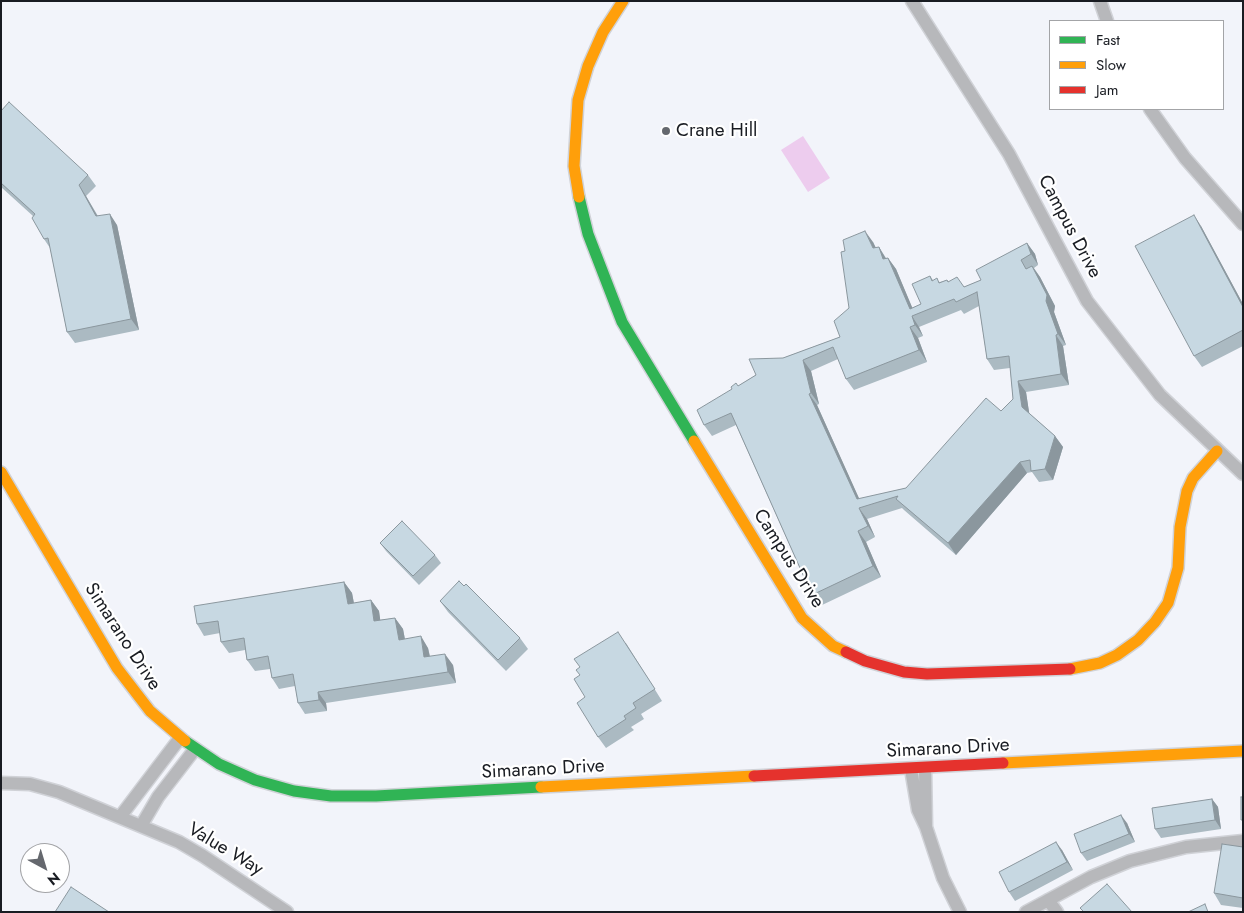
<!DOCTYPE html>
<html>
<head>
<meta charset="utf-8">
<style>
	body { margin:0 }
	#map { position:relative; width:1244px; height:913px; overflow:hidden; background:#f2f4fa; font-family:Jost,sans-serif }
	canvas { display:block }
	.frame { position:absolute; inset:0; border:2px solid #191c22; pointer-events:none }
	.legend { position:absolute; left:1049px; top:20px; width:175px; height:90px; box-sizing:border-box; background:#fff; border:1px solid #a3a4a7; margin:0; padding:6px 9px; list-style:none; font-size:15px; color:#191c22 }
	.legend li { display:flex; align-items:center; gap:10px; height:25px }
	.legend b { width:25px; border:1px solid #a3a4a7 }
	.north { position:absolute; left:20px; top:843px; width:50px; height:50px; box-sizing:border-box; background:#fff; border:1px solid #a3a4a7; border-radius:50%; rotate:141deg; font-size:14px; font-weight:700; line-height:20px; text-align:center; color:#191c22 }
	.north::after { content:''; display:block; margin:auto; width:18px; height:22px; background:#65686e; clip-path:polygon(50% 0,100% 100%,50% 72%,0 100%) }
</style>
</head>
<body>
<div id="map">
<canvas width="1244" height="913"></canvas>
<div class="frame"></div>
<ul class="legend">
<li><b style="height:6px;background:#30b455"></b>Fast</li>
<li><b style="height:6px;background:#ff9f0a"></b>Slow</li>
<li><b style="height:6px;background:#e5322d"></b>Jam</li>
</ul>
<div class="north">N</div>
</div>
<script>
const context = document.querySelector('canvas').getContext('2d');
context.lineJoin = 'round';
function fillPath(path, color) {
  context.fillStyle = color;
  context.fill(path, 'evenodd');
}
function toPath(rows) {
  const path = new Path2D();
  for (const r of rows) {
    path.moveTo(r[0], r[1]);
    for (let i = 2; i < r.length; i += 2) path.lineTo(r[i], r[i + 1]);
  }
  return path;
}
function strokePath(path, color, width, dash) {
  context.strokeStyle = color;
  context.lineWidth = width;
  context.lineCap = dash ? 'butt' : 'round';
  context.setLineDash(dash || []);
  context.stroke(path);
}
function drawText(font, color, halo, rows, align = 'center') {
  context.font = font + ' Jost,sans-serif';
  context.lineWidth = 4.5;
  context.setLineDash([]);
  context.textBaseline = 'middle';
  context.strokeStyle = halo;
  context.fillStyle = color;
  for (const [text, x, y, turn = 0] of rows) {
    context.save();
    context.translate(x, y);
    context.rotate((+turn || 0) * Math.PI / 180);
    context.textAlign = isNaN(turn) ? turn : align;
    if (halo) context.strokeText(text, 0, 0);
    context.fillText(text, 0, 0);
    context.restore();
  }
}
const green = toPath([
	[803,136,830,178,808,192,781,150]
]);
const street = toPath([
	[912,1,1009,154,1087,301,1160,395,1243,474],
	[1100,1,1107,21],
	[1150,109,1185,158,1243,224],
	[925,768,926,827],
	[911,769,918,810,926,827,943,878,960,912],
	[1,783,30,784,59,792,179,842,203,856,287,912],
	[120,817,180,738],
	[141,826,158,797,195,749],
	[1048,900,1057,912],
	[1026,912,1091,877,1130,861,1186,847,1243,841]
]);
const fast = toPath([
	[579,197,588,234,622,322,694,441],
	[185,741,219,764,255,780,294,791,331,796,376,796,541,787]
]);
const slow = toPath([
	[579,197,574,166,578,100,588,66,603,32,623,1],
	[694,441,802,618,833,646,846,652],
	[1,472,117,668,150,711,185,741],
	[1070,669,1100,663,1117,655,1138,640,1155,622,1168,603,1178,568,1180,527,1187,491,1193,478,1217,451],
	[1003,763,1243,751],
	[541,787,754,776]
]);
const jam = toPath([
	[846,652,865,661,904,672,927,674,1070,669],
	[754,776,1003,763]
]);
const wall = toPath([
	[1,111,88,175,96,186,86,196,98,216,117,225,139,330,75,343,67,332,50,248,44,239,33,216,1,187],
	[1201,226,1243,304,1243,346,1202,367,1194,356],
	[873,242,876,248,879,247,886,258,888,258,896,269,912,308,921,304,930,276,933,280,940,282,947,280,949,282,964,287,981,280,1027,243,1035,254,1038,265,1034,268,1040,277,1055,306,1054,312,1066,345,1063,346,1069,385,1026,392,1029,413,1055,436,1063,447,1053,480,1039,482,1032,472,1027,473,956,555,904,510,902,508,867,519,875,537,866,542,881,577,820,606,812,595,736,425,712,436,704,425,738,386,783,358,840,337,849,308],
	[979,306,987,359,994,370,1010,368,1013,399,1001,411,906,488,859,499,817,405,819,404,811,371,838,359,846,379,854,390,927,362,918,338,923,336,919,327,961,310,964,314],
	[380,543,435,555,441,563,419,585,386,551],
	[344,582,352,593,354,603,371,600,379,611,380,620,395,618,403,629,405,639,428,648,430,656,453,665,456,683,326,703,327,711,305,714,298,703,295,686,279,689,272,678,270,669,255,671,247,660,245,650,229,653,221,642,220,633,204,636,197,624],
	[440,601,520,638,528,649,506,671,448,612],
	[626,643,662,701,641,714,644,719,631,727,634,730,606,748,598,737,585,697],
	[1212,799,1218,807,1221,829,1161,838,1155,829],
	[1127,823,1135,842,1087,861,1081,853],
	[1243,847,1243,908,1221,905,1214,893],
	[1062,850,1073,870,1015,901,1009,892]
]);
const shadedWall = toPath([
	[79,185,86,196,104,228,96,216],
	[110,214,117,225,139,330,131,319],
	[1194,215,1201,226,1243,304,1243,307],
	[865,231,873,242,881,259,873,248],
	[1027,243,1035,254,1038,265,1031,254],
	[879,247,886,259,883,259],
	[888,258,896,269,915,314,910,309],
	[1032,266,1040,277,1055,306,1054,312,1066,345,1058,334],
	[912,316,919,327,923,336,915,325],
	[910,327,918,338,927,362,919,350],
	[1056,335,1063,346,1069,385,1061,374],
	[803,360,811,371,819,404,811,393],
	[1018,381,1026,392,1030,418,1022,407],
	[809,394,817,405,863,507,857,499],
	[1055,436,1063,447,1053,480,1045,469],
	[1020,462,1027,473,956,555,948,543],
	[859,508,867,519,875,537,868,526],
	[858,531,866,542,881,577,873,566],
	[344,582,352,593,356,615,348,604],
	[371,600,379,611,382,632,374,621],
	[395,618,403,629,407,651,399,640],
	[421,636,428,648,432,668,424,657],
	[445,654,453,665,456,683,448,672],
	[318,692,326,703,327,711,319,700],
	[1212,799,1218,807,1221,829,1215,820],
	[1121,815,1127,823,1135,842,1129,834],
	[1056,842,1062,850,1073,870,1067,862]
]);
const building = toPath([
	[9,102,88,175,79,185,96,216,110,214,131,319,67,332,48,238,44,239,32,218,35,214,1,183,1,111,9,102],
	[1194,215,1243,307,1243,330,1194,356,1135,246,1194,215],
	[865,231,873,248,879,247,883,259,888,258,910,309,921,304,912,284,930,276,932,281,937,278,939,283,947,280,948,282,957,277,964,287,981,280,976,270,1027,243,1031,254,1021,260,1026,269,1032,266,1047,295,1046,301,1058,334,1056,335,1061,374,1018,381,1022,407,1055,436,1045,469,1031,471,1030,460,1020,462,948,543,896,499,898,496,859,508,868,526,858,531,873,566,812,595,731,413,704,425,697,410,732,389,731,387,736,383,738,386,756,375,749,359,783,358,840,337,834,321,849,308,841,252,845,251,843,240,865,231],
	[977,292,987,359,1009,356,1013,399,1001,411,986,398,906,488,857,499,809,394,811,393,803,360,833,347,846,379,919,350,910,327,915,325,912,316,954,299,956,302,977,292],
	[402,521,435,555,413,576,380,543,402,521],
	[459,581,464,586,466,584,520,638,498,660,440,601,459,581],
	[344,582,348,604,371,600,374,621,395,618,399,640,421,636,424,657,445,654,448,672,318,692,319,700,298,703,293,674,272,678,268,656,247,660,244,638,221,642,218,621,197,624,194,606,344,582],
	[618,632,655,689,633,703,636,708,624,716,626,719,598,737,577,703,585,697,574,679,580,675,576,670,580,667,574,659,618,632],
	[1241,797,1243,797,1243,820,1241,820,1241,797],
	[1212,799,1215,820,1155,829,1152,808,1212,799],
	[1121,815,1129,834,1081,853,1074,834,1121,815],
	[1056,842,1067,862,1009,892,999,872,1056,842],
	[1222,844,1243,847,1243,898,1214,893,1222,844],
	[1107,884,1132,912,1084,912,1080,908,1107,884],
	[71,887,109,912,55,912,71,887],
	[1205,904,1208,912,1188,912,1205,904]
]);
const markers = [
	[666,131,5,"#65686e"]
];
const poiNames = [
	["Crane Hill",676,131]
];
const streetNames = [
	["Campus Drive",1069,227,62],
	["Campus Drive",788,559,57],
	["Simarano Drive",122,637,57],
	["Simarano Drive",948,749,-3],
	["Simarano Drive",543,770,-3],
	["Value Way",225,850,31]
];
fillPath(green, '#edccee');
strokePath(street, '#d0d2d7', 15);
strokePath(fast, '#d0d2d7', 14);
strokePath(slow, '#d0d2d7', 14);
strokePath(jam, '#d0d2d7', 14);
strokePath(street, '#b7b8bb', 12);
strokePath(fast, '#30b455', 11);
strokePath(slow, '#ff9f0a', 11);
strokePath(jam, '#e5322d', 11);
fillPath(wall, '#abbac2');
fillPath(shadedWall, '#8b979e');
fillPath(building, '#c7d8e2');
strokePath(building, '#8b979e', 1);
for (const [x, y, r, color] of markers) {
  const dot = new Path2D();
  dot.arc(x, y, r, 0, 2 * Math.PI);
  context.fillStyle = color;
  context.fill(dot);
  strokePath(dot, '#fff', 2);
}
drawText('19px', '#191c22', '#fff', poiNames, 'left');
drawText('19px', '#191c22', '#fff', streetNames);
</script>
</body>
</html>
